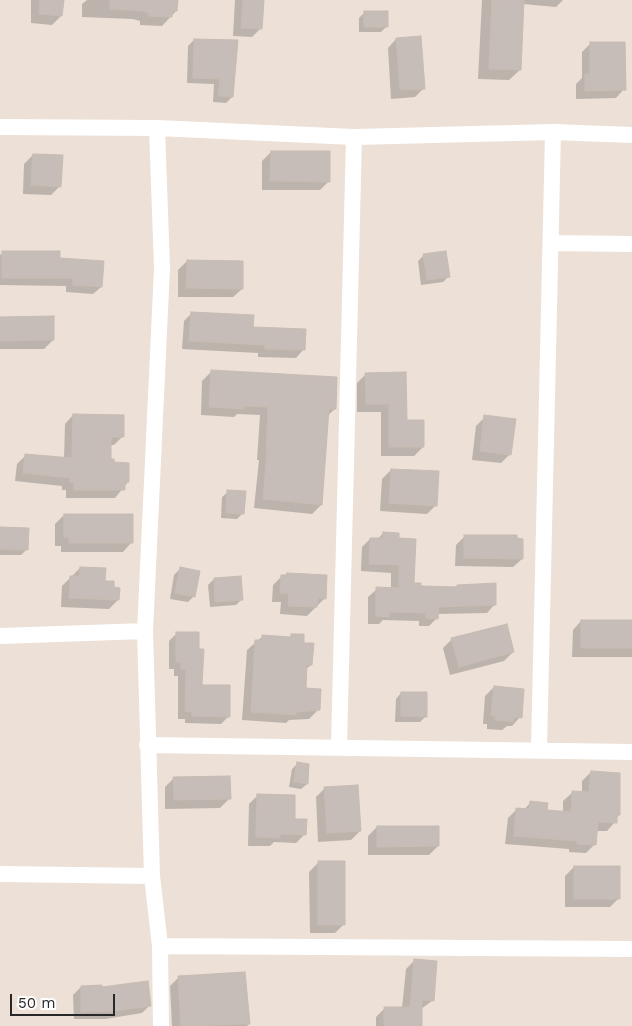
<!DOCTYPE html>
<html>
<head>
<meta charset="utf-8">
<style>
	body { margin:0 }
	#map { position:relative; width:632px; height:1026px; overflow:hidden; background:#ece0d7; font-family:"Work Sans",sans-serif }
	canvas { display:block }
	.scale { position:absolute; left:10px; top:994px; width:105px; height:22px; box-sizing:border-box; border:2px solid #282828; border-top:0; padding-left:6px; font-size:15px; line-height:18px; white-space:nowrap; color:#282828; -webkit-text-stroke:4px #fff; paint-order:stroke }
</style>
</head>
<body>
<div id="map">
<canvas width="632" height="1026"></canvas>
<div class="scale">50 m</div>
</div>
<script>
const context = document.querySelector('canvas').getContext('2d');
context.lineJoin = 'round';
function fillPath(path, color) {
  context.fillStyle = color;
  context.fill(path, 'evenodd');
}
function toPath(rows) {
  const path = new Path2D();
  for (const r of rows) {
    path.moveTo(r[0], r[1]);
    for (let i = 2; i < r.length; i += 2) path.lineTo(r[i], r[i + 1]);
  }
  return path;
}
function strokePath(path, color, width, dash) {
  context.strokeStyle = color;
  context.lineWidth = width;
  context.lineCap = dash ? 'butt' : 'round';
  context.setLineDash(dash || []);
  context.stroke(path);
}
const shadow = toPath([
	[31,0,63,0,61,16,52,25,31,23],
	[87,0,177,0,176,11,162,26,140,25,140,21,133,19,82,17,82,4],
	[235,0,262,0,261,28,252,37,233,36],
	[482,0,563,0,556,7,523,4,520,70,509,80,478,79],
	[364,13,387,26,381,32,359,32,359,18],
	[396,39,424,88,415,97,391,99,388,48],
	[194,40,236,41,232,97,226,103,213,102,214,84,187,83,188,46],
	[591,43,624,89,616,98,576,99,576,84,582,78,582,52],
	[271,152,329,181,320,190,262,190,262,161],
	[33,155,60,186,51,195,23,194,24,164],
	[3,252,59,259,101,287,93,294,66,292,66,286,0,285,0,255],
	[424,255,449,276,443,282,421,285,418,261],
	[187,261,242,289,233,297,178,297,178,270],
	[192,313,252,328,303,350,296,358,258,357,258,353,182,349,184,321],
	[0,318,53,340,44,349,0,349],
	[211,372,335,409,327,416,321,505,312,514,254,508,259,460,257,460,260,415,237,414,234,417,201,415,202,381],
	[366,374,406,421,423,447,414,456,381,456,381,412,357,412,357,383],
	[73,415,123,436,114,445,110,445,110,460,128,482,115,498,66,498,66,490,62,490,62,486,15,481,17,464,25,456,64,459,65,424],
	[485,417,510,454,501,463,472,460,476,426],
	[391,470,436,505,427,514,380,511,382,479],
	[228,492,243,513,237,519,221,518,222,497],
	[64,515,131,543,123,552,61,552,61,546,55,546,55,524],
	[0,528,26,550,21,555,0,555],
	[383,533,398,539,413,584,420,588,455,588,457,586,495,604,487,613,437,614,437,618,429,626,419,626,419,621,383,620,379,624,368,624,368,597,377,589,391,589,391,573,361,571,362,547,370,539,378,539],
	[465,536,522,559,513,567,455,566,456,545],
	[80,568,113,589,118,600,109,609,61,607,62,586],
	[180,569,194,596,188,602,170,599,174,575],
	[287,574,325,598,307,616,280,614,281,602,272,602,273,585,282,576],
	[214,579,242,599,236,605,210,607,208,585],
	[581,621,632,621,632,657,572,657,573,630],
	[177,633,201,686,229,716,221,724,185,723,185,719,178,719,178,676,174,676,174,669,169,669,169,641],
	[292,635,302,644,311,665,305,670,304,690,318,710,309,719,289,720,286,723,242,720,247,650,263,636,289,638],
	[452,639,513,652,504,661,450,675,443,648],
	[494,687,520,717,512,726,507,726,502,730,487,729,487,724,483,724,485,696],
	[401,693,426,716,420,722,395,722,396,699],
	[298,763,307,784,301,789,289,787,292,769],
	[591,772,619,814,615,822,607,831,596,831,595,844,586,853,569,852,569,849,505,844,508,818,517,809,524,810,530,803,546,811,563,813,563,801,572,793,582,793,582,781],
	[174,778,229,799,220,808,165,809,165,787],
	[325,788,360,831,351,840,318,842,316,797],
	[258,795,294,820,305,834,296,843,274,842,270,846,248,846,249,804],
	[377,827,438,846,429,855,368,855,368,836],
	[318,863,344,924,335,933,310,933,309,872],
	[574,867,619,898,610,907,565,907,565,876],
	[415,960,432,1001,421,1009,421,1026,376,1026,376,1017,385,1008,402,1008,406,969],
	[179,977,249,1024,247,1026,172,1026,170,986],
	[81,987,101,989,149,1006,142,1013,105,1019,74,1019,73,995]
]);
const building = toPath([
	[40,0,64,0,62,16,39,14,40,0],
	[110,0,178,0,177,11,172,11,172,17,148,16,149,13,142,11,110,9,110,0],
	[243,0,264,0,262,29,241,28,243,0],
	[492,0,524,0,521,70,489,69,492,0],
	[364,11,388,11,388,27,364,27,364,11],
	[421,36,425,89,400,90,396,38,421,36],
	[194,39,238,40,233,97,218,96,220,79,193,78,194,39],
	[590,42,625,42,626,90,585,91,585,74,590,74,590,42],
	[271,151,330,151,330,182,270,181,271,151],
	[33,154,63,155,61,187,31,185,33,154],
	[2,251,60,251,60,258,104,261,102,287,73,285,73,278,2,278,2,251],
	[446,251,450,277,427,280,423,254,446,251],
	[187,260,243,261,243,289,186,288,187,260],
	[191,312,254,315,253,327,306,329,305,350,265,349,265,345,189,341,191,312],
	[54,316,54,340,0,341,0,317,54,316],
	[211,370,337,377,336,409,329,409,322,505,263,499,267,452,266,452,268,407,244,406,244,409,209,407,211,370],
	[406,372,407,420,424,420,424,447,389,447,389,404,366,404,365,373,406,372],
	[73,414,124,415,124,437,111,437,111,459,114,459,114,462,129,463,129,482,125,482,125,490,74,490,74,482,69,482,70,478,23,473,25,454,72,458,73,414],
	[484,415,516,419,511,455,480,451,484,415],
	[391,469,439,471,437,506,389,503,391,469],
	[227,490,246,491,244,514,226,513,227,490],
	[64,514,133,514,133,543,69,543,69,537,64,538,64,514],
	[0,527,29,528,28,550,0,549,0,527],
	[383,532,399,533,399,538,416,539,414,583,421,583,421,586,457,587,457,585,496,583,496,605,439,607,438,619,426,618,426,613,389,612,389,617,376,616,376,587,399,588,399,565,369,564,370,538,383,538,383,532],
	[464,535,517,535,517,538,523,539,523,559,464,558,464,535],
	[80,567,106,568,105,581,114,581,114,587,120,588,119,600,69,598,70,576,79,576,80,567],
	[180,567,200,571,195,597,175,593,180,567],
	[287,573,327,575,326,599,318,598,317,607,288,606,289,594,280,593,281,575,287,575,287,573],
	[241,576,243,600,215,602,214,578,241,576],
	[581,620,632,620,632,648,581,648,581,620],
	[507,624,514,652,459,667,451,638,507,624],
	[176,632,199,632,199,649,204,649,202,685,230,685,230,717,192,716,192,712,185,711,186,669,181,669,181,662,176,662,176,632],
	[291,634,304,634,304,643,314,643,312,665,307,665,306,688,321,689,320,710,296,712,296,715,251,712,255,640,262,640,262,635,291,637,291,634],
	[494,686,524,689,522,718,513,717,513,722,495,720,495,716,491,715,494,686],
	[401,692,427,692,427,717,401,716,401,692],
	[297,762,309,764,308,784,294,782,297,762],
	[591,771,620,773,620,815,617,815,617,823,598,822,596,845,577,844,577,841,514,836,516,808,529,809,530,801,548,803,547,810,571,812,572,791,589,792,591,771],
	[230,776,231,799,174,800,173,777,230,776],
	[358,785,361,831,327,833,324,787,358,785],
	[257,794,295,795,295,819,307,819,306,835,280,834,280,838,256,837,257,794],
	[377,826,439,826,439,846,377,847,377,826],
	[318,861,345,861,345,925,318,925,318,861],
	[574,866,620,866,620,899,574,899,574,866],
	[414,959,437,961,434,1001,422,1000,422,1026,384,1026,384,1007,410,1007,414,959],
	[245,972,250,1024,181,1026,178,976,245,972],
	[148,981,151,1006,113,1011,81,1012,81,986,102,985,102,987,148,981]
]);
const minor = toPath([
	[0,127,157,128,354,137,553,132,632,135],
	[157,128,162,268,145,631,152,876,160,946,161,1026],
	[551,243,632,244],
	[0,636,145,631],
	[147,745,632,752],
	[339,746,354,137],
	[539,749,553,132],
	[0,874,152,876],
	[160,946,632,949]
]);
fillPath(shadow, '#0003');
fillPath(building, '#c7bdb8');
strokePath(building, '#c7bcb1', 1);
strokePath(minor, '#fff', 16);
</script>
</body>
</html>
